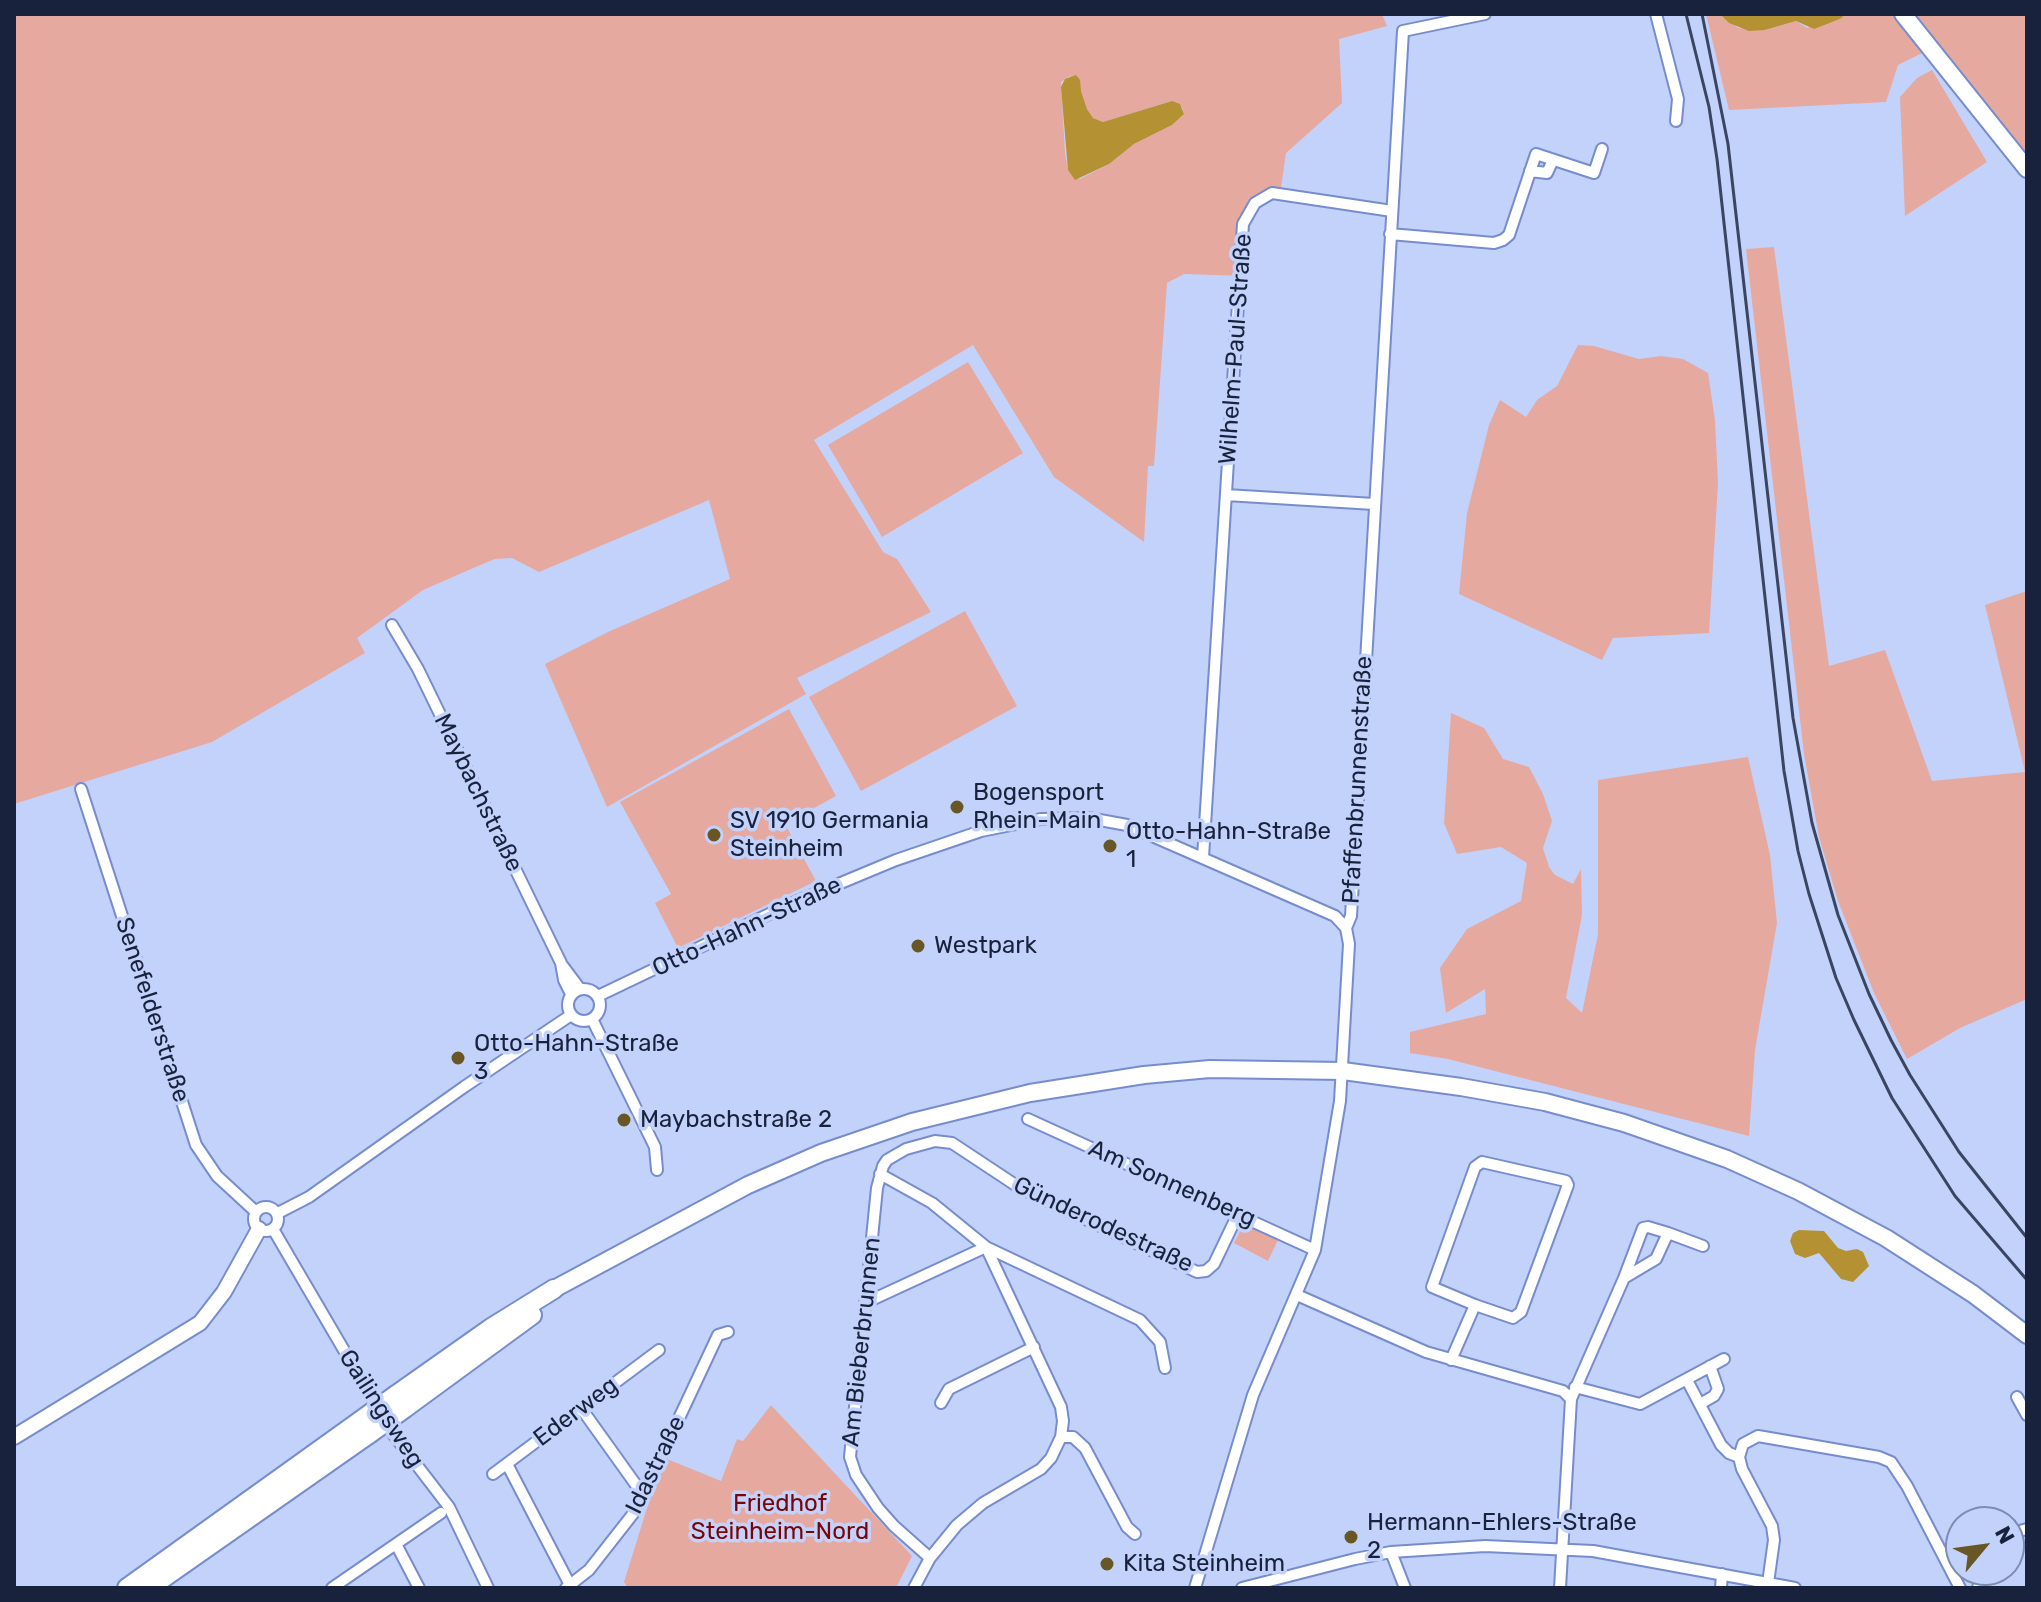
<!DOCTYPE html>
<html>
<head>
<meta charset="utf-8">
<style>
	body { margin:0 }
	#map { position:relative; width:2041px; height:1602px; overflow:hidden; background:#c2d2fb; font-family:Rubik,sans-serif }
	canvas { display:block }
	.frame { position:absolute; inset:0; border:16px solid #19223c; pointer-events:none }
	.north { position:absolute; left:1945px; top:1506px; width:80px; height:80px; box-sizing:border-box; background:#c2d2fb; border:2px solid #7e8caf; border-radius:50%; rotate:61deg; font-size:22px; font-weight:700; line-height:32px; text-align:center; color:#19223c }
	.north::after { content:''; display:block; margin:auto; width:28px; height:36px; background:#685624; clip-path:polygon(50% 0,100% 100%,50% 72%,0 100%) }
</style>
</head>
<body>
<div id="map">
<canvas width="2041" height="1602"></canvas>
<div class="frame"></div>
<div class="north">N</div>
</div>
<script>
const context = document.querySelector('canvas').getContext('2d');
context.lineJoin = 'round';
function fillPath(path, color) {
  context.fillStyle = color;
  context.fill(path, 'evenodd');
}
function toPath(rows) {
  const path = new Path2D();
  for (const r of rows) {
    if (r.length === 3) {
      path.moveTo(r[0] + r[2], r[1]);
      path.arc(r[0], r[1], r[2], 0, 2 * Math.PI);
      continue;
    }
    path.moveTo(r[0], r[1]);
    for (let i = 2; i < r.length; i += 2) path.lineTo(r[i], r[i + 1]);
  }
  return path;
}
function strokePath(path, color, width, dash) {
  context.strokeStyle = color;
  context.lineWidth = width;
  context.lineCap = dash ? 'butt' : 'round';
  context.setLineDash(dash || []);
  context.stroke(path);
}
function drawText(font, color, halo, rows, align = 'center') {
  context.font = font + ' Rubik,sans-serif';
  context.lineWidth = 7;
  context.setLineDash([]);
  context.textBaseline = 'middle';
  context.strokeStyle = halo;
  context.fillStyle = color;
  for (const [text, x, y, turn = 0] of rows) {
    context.save();
    context.translate(x, y);
    context.rotate((+turn || 0) * Math.PI / 180);
    context.textAlign = isNaN(turn) ? turn : align;
    if (halo) context.strokeText(text, 0, 0);
    context.fillText(text, 0, 0);
    context.restore();
  }
}
const green = toPath([
	[14,14,1382,14,1387,26,1339,39,1342,103,1286,153,1281,188,1266,190,1251,203,1246,276,1184,274,1167,283,1154,466,1148,466,1144,542,1054,477,973,345,814,440,883,552,897,559,931,612,797,678,806,694,607,807,545,664,608,632,730,579,709,500,539,572,512,558,495,559,478,566,423,590,357,638,365,653,212,742,14,804],
	[1070,76,1081,91,1087,109,1093,118,1103,122,1172,101,1182,107,1184,114,1172,125,1134,144,1109,164,1080,179,1068,170,1065,153,1061,82],
	[1706,14,1720,14,1738,28,1765,30,1796,21,1807,28,1842,18,1844,14,1894,14,1922,53,1898,65,1886,102,1729,110],
	[1914,14,2027,14,2027,155,1942,49],
	[1932,70,1987,162,1905,216,1900,97,1917,78],
	[1774,247,1829,666,1885,650,1932,781,2025,772,1985,605,2027,591,2027,999,1960,1028,1907,1059,1874,993,1838,901,1819,837,1804,754,1746,249],
	[1578,345,1594,346,1639,359,1661,356,1683,359,1708,373,1715,420,1718,483,1709,633,1613,638,1602,660,1459,594,1467,513,1489,425,1500,400,1526,417,1537,400,1557,386],
	[968,362,1023,453,882,537,828,445],
	[965,611,1017,706,861,791,809,697],
	[789,709,836,796,785,824,816,881,678,948,655,903,671,894,620,802],
	[1451,713,1484,728,1503,759,1529,767,1543,794,1552,821,1543,848,1549,867,1555,875,1573,884,1581,869,1582,915,1566,998,1582,1013,1598,934,1598,780,1748,757,1770,855,1777,923,1755,1050,1749,1136,1448,1059,1410,1053,1410,1032,1486,1014,1485,989,1446,1013,1440,968,1467,929,1521,901,1527,863,1501,847,1457,854,1444,823],
	[1244,1223,1278,1240,1268,1261,1234,1243],
	[771,1405,912,1556,896,1588,628,1588,624,1582,651,1495,667,1459,721,1481,737,1439,743,1441]
]);
const water = toPath([
	[1720,14,1844,14,1842,18,1814,29,1796,21,1765,30,1749,31,1729,23],
	[1076,75,1080,80,1081,91,1087,109,1093,118,1103,122,1172,101,1180,104,1184,114,1172,125,1134,144,1109,164,1075,180,1068,170,1061,87,1065,79],
	[1799,1230,1824,1231,1838,1248,1846,1251,1857,1249,1863,1252,1869,1266,1853,1282,1841,1279,1819,1253,1805,1258,1795,1254,1790,1241,1793,1233]
]);
const street = toPath([
	[1656,14,1678,99,1676,121],
	[1530,171,1547,173,1553,160],
	[1390,234,1494,243,1503,240,1509,235,1536,154,1594,173,1602,149],
	[1226,495,1374,504],
	[392,625,418,669,561,963,564,980,571,994],
	[81,789,196,1145,217,1176,256,1212],
	[1203,857,1243,224,1255,203,1272,193,1392,211],
	[562,965,580,989],
	[584,1005,16],
	[598,996,788,905,896,860,981,831,1041,819,1089,818,1127,825,1335,916,1346,928],
	[592,1019,655,1147,657,1170],
	[1028,1119,1315,1250],
	[880,1174,932,1203,986,1247,1140,1320,1160,1342,1165,1368],
	[266,1219,12],
	[278,1213,309,1197,464,1087,571,1015],
	[273,1229,393,1434,449,1507,488,1588],
	[1668,1233,1703,1246],
	[1297,1295,1426,1352,1563,1391,1571,1399,1560,1588],
	[865,1303,986,1247],
	[1451,1360,1475,1305,1432,1287,1475,1167,1482,1162,1566,1181,1568,1185,1521,1312,1513,1318,1475,1305],
	[1687,1380,1721,1445,1729,1453,1739,1457],
	[1575,1387,1640,1404,1724,1359],
	[2017,1397,2027,1415],
	[1571,1399,1624,1278,1656,1259,1668,1233,1648,1227,1643,1228,1624,1278],
	[941,1403,949,1389,1034,1347],
	[1700,1404,1714,1396,1718,1389,1710,1366],
	[581,1408,644,1496],
	[1061,1437,1073,1437,1085,1448,1127,1527,1135,1534],
	[507,1464,570,1585],
	[493,1474,659,1350],
	[2009,1534,2027,1529],
	[396,1544,419,1588],
	[1391,1552,1405,1588],
	[930,1558,894,1526,878,1508,856,1475,850,1457,877,1188,883,1166,887,1160,906,1149,935,1141,952,1143,1020,1188,1197,1272,1206,1271,1214,1264,1238,1214],
	[1949,1566,1961,1560],
	[1768,1583,1774,1540,1772,1526,1742,1469,1739,1457,1743,1444,1758,1436,1879,1457,1891,1462,1907,1486,1960,1588],
	[332,1588,441,1513],
	[566,1588,589,1570,636,1510,718,1335,728,1332],
	[914,1588,930,1558,957,1525,983,1503,1041,1469,1051,1458,1061,1437,1063,1421,1061,1407,986,1247],
	[1195,1588,1253,1395,1315,1250,1340,1101,1349,944,1346,928,1351,916,1403,31,1485,14],
	[1242,1588,1355,1559,1391,1552,1485,1546,1593,1551,1795,1588],
	[1721,1588,1722,1574],
	[1978,1588,1982,1570]
]);
const secondary = toPath([
	[14,1437,200,1323,224,1292,259,1229]
]);
const primary = toPath([
	[1903,14,2027,169],
	[554,1289,748,1185,821,1153,912,1122,1030,1093,1144,1075,1210,1069,1343,1071,1461,1087,1545,1102,1624,1123,1727,1159,1798,1191,1886,1238,1973,1294,2027,1335]
]);
const highway = toPath([
	[396,1395,491,1328,554,1289],
	[405,1408,532,1315],
	[127,1588,360,1421],
	[149,1588,369,1434]
]);
const rail = toPath([
	[1686,14,1709,107,1717,159,1784,771,1798,851,1809,894,1836,978,1854,1020,1892,1098,1955,1196,2027,1280],
	[1702,14,1728,144,1793,718,1812,823,1838,915,1869,994,1891,1040,1910,1075,1959,1152,2027,1238]
]);
const highwayBridge = toPath([
	[360,1421,396,1395],
	[369,1434,405,1408]
]);
const markers = [
	[957,807,8,"#685624"],
	[714,835,8,"#685624"],
	[1110,846,8,"#685624"],
	[918,946,8,"#685624"],
	[458,1058,8,"#685624"],
	[624,1120,8,"#685624"],
	[1351,1537,8,"#685624"],
	[1107,1564,8,"#685624"]
];
const streetNames = [
	["Wilhelm-Paul-Straße",1236,349,-86],
	["Pfaffenbrunnenstraße",1358,780,-87],
	["Maybachstraße",478,793,64],
	["Otto-Hahn-Straße",747,927,-25],
	["Senefelderstraße",152,1010,72],
	["Am Sonnenberg",1172,1184,24],
	["Günderodestraße",1103,1225,25],
	["Am Bieberbrunnen",862,1342,-84],
	["Gailingsweg",381,1409,57],
	["Ederweg",576,1412,-37],
	["Idastraße",656,1465,-64]
];
const poiNames = [
	["Bogensport",973,793],
	["Rhein-Main",973,821],
	["SV 1910 Germania",730,821],
	["Steinheim",730,849],
	["Otto-Hahn-Straße",1126,832],
	["1",1126,860],
	["Westpark",934,946],
	["Otto-Hahn-Straße",474,1044],
	["3",474,1072],
	["Maybachstraße 2",640,1120],
	["Hermann-Ehlers-Straße",1367,1523],
	["2",1367,1551],
	["Kita Steinheim",1123,1564]
];
const parkNames = [
	["Friedhof",780,1504],
	["Steinheim-Nord",780,1532]
];
fillPath(green, '#e6a99f');
fillPath(water, '#b49233');
strokePath(street, '#768ccd', 14);
strokePath(secondary, '#768ccd', 18);
strokePath(primary, '#768ccd', 20);
strokePath(highway, '#768ccd', 22);
strokePath(street, '#fff', 10);
strokePath(secondary, '#fff', 14);
strokePath(primary, '#fff', 16);
strokePath(highway, '#fff', 18);
strokePath(rail, '#3a4562', 3);
strokePath(highwayBridge, '#768ccd', 22, []);
strokePath(highwayBridge, '#fff', 18);
for (const [x, y, r, color] of markers) {
  const dot = new Path2D();
  dot.arc(x, y, r, 0, 2 * Math.PI);
  context.fillStyle = color;
  context.fill(dot);
  strokePath(dot, '#c2d2fb', 3);
}
drawText('24px', '#19223c', '#c2d2fb', streetNames);
drawText('24px', '#19223c', '#c2d2fb', poiNames, 'left');
drawText('24px', '#7b0404', '#c2d2fb', parkNames);
</script>
</body>
</html>
